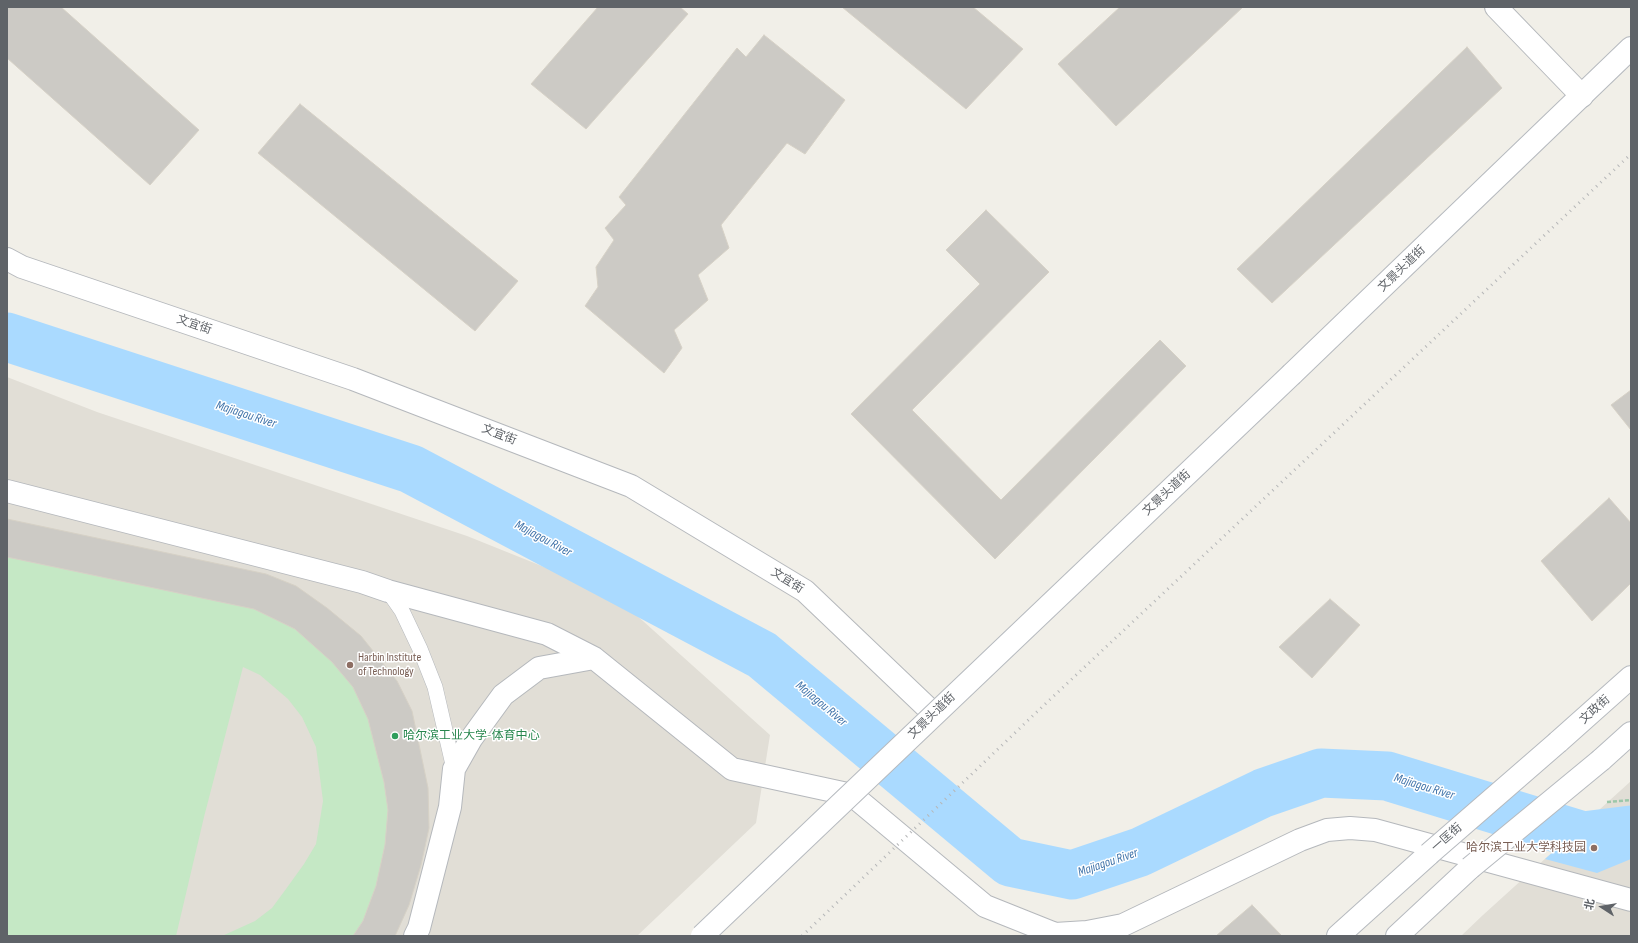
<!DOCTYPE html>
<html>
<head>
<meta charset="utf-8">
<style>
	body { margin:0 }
	#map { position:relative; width:1638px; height:943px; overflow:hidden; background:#f1efe8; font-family:"Sofia Sans Condensed","Noto Sans SC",sans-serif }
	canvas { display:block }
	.frame { position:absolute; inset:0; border:8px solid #5f6368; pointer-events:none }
	.north { position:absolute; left:1582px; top:887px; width:40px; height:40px; -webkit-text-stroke:3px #fff; paint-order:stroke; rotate:282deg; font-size:11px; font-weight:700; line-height:16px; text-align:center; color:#5f6368 }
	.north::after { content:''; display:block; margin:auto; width:14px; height:18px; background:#5f6368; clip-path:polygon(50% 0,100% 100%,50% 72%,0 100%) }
</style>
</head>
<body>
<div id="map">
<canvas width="1638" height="943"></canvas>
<div class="frame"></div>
<div class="north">北</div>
</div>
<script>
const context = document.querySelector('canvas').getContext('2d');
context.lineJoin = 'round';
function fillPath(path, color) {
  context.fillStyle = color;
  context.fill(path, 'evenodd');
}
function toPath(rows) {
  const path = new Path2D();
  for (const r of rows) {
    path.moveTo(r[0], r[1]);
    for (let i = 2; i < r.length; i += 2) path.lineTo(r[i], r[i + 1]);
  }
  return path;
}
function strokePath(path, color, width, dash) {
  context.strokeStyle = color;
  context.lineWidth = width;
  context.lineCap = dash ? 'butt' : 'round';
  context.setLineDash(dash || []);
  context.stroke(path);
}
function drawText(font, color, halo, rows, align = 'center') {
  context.font = font + ' "Sofia Sans Condensed","Noto Sans SC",sans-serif';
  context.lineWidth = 3;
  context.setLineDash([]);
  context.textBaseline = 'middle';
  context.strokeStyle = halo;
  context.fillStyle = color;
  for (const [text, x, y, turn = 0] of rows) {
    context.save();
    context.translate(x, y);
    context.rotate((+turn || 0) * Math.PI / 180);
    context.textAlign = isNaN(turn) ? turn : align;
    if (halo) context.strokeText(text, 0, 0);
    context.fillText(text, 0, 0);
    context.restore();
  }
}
const education = toPath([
	[7,377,97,412,467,536,614,595,770,735,756,823,637,936,7,936],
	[1631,781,1631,936,1461,936,1483,915]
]);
const green = toPath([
	[7,557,254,609,295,629,332,662,353,687,368,719,384,782,388,810,385,845,376,886,363,921,353,936,222,936,255,921,272,908,286,889,304,864,316,844,323,801,316,747,302,717,288,699,260,675,243,667,204,817,176,936,7,936]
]);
const water = toPath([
	[1631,811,1631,859,1597,873,1545,859,1597,813]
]);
const river = toPath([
	[7,337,411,469,762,655,1010,862,1072,875,1140,852,1263,793,1321,773,1387,776,1583,836,1631,830]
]);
const building = toPath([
	[7,7,61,7,199,130,150,185,7,58,7,7],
	[598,7,680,7,688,14,586,129,531,84,598,7],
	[842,7,973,7,1023,49,966,109,842,7],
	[1120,7,1243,7,1116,126,1058,64,1120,7],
	[764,35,845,100,805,154,787,143,721,225,729,248,698,275,708,300,674,330,682,348,664,373,585,306,598,287,596,267,614,240,605,228,626,205,619,197,737,48,746,57,764,35],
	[1467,47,1502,88,1272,303,1237,269,1467,47],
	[300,104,518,281,475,331,258,153,300,104],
	[986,210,1049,272,912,410,1001,500,1160,340,1186,366,995,559,851,414,980,284,946,250,986,210],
	[1631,390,1631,430,1611,405,1631,390],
	[1609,498,1631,523,1631,583,1592,621,1541,561,1609,498],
	[7,519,266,574,296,586,327,608,361,636,397,681,412,711,428,788,429,828,421,865,409,905,395,936,353,936,363,921,376,886,385,845,388,810,384,782,368,719,353,687,332,662,295,629,254,609,7,557,7,519],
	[1330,599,1360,625,1312,678,1279,647,1330,599],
	[1252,905,1281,935,1216,936,1252,905]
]);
const path = toPath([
	[1607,802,1631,800]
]);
const service = toPath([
	[388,591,402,611,420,649,435,687,454,769]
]);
const minor = toPath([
	[1496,7,1582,96],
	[7,259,22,267,353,379,631,486,805,591,934,714],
	[7,491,362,582,388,591,547,634,594,658,732,769,852,795,985,906,1055,934,1087,932,1123,925,1300,840,1327,830,1350,828,1375,830,1631,900],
	[415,936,419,928,450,807,454,769,471,739,503,695,539,668,594,658]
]);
const secondary = toPath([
	[1292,374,1631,48],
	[1558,742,1631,677],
	[1601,760,1631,733],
	[1338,936,1429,854],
	[1397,936,1470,868]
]);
const rail = toPath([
	[802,936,1041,708,1631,154]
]);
const secondaryBridge = toPath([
	[1429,854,1558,742],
	[1470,868,1601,760],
	[702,936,1292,374]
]);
const markers = [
	[350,665,4,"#8d6e63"],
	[395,736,4,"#2e9e5b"],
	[1594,848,4,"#8d6e63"]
];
const streetNames = [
	["文景头道街",1402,269,-44],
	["文宜街",194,325,19],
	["文宜街",499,435,21],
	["文景头道街",1167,493,-43],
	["文宜街",787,581,32],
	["文政街",1595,710,-42],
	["文景头道街",932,716,-44],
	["一匡街",1447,838,-41]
];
const educationNames = [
	["Harbin Institute",358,658],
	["of Technology",358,672],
	["哈尔滨工业大学科技园",1586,848,"right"]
];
const leisureNames = [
	["哈尔滨工业大学-体育中心",403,736]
];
const waterNames = [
	["Majiagou River",246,415,18],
	["Majiagou River",543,539,28],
	["Majiagou River",821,704,40],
	["Majiagou River",1424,787,17],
	["Majiagou River",1108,863,-19]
];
fillPath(education, '#e1ded6');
fillPath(green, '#c5e8c5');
fillPath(water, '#aadaff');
strokePath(river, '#aadaff', 49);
fillPath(building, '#cccac5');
strokePath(building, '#d6d1c6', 1);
strokePath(service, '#b5b8bc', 16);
strokePath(minor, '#b5b8bc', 24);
strokePath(secondary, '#b6babf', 24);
strokePath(path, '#9cc7a9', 2.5, [4, 2]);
strokePath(service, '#fff', 15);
strokePath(minor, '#fff', 22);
strokePath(secondary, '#fff', 22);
strokePath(rail, '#b6b7b8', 3, [1, 5]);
strokePath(secondaryBridge, '#b6babf', 24, []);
strokePath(secondaryBridge, '#fff', 22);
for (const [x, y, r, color] of markers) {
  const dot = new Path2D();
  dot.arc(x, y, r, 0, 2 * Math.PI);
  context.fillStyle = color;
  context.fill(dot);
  strokePath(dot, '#fff', 1.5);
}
drawText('12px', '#5f6368', '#fff', streetNames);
drawText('12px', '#785e54', '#fff', educationNames, 'left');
drawText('12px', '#27864d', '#fff', leisureNames, 'left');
drawText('italic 13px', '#4174aa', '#fff', waterNames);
</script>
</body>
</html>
